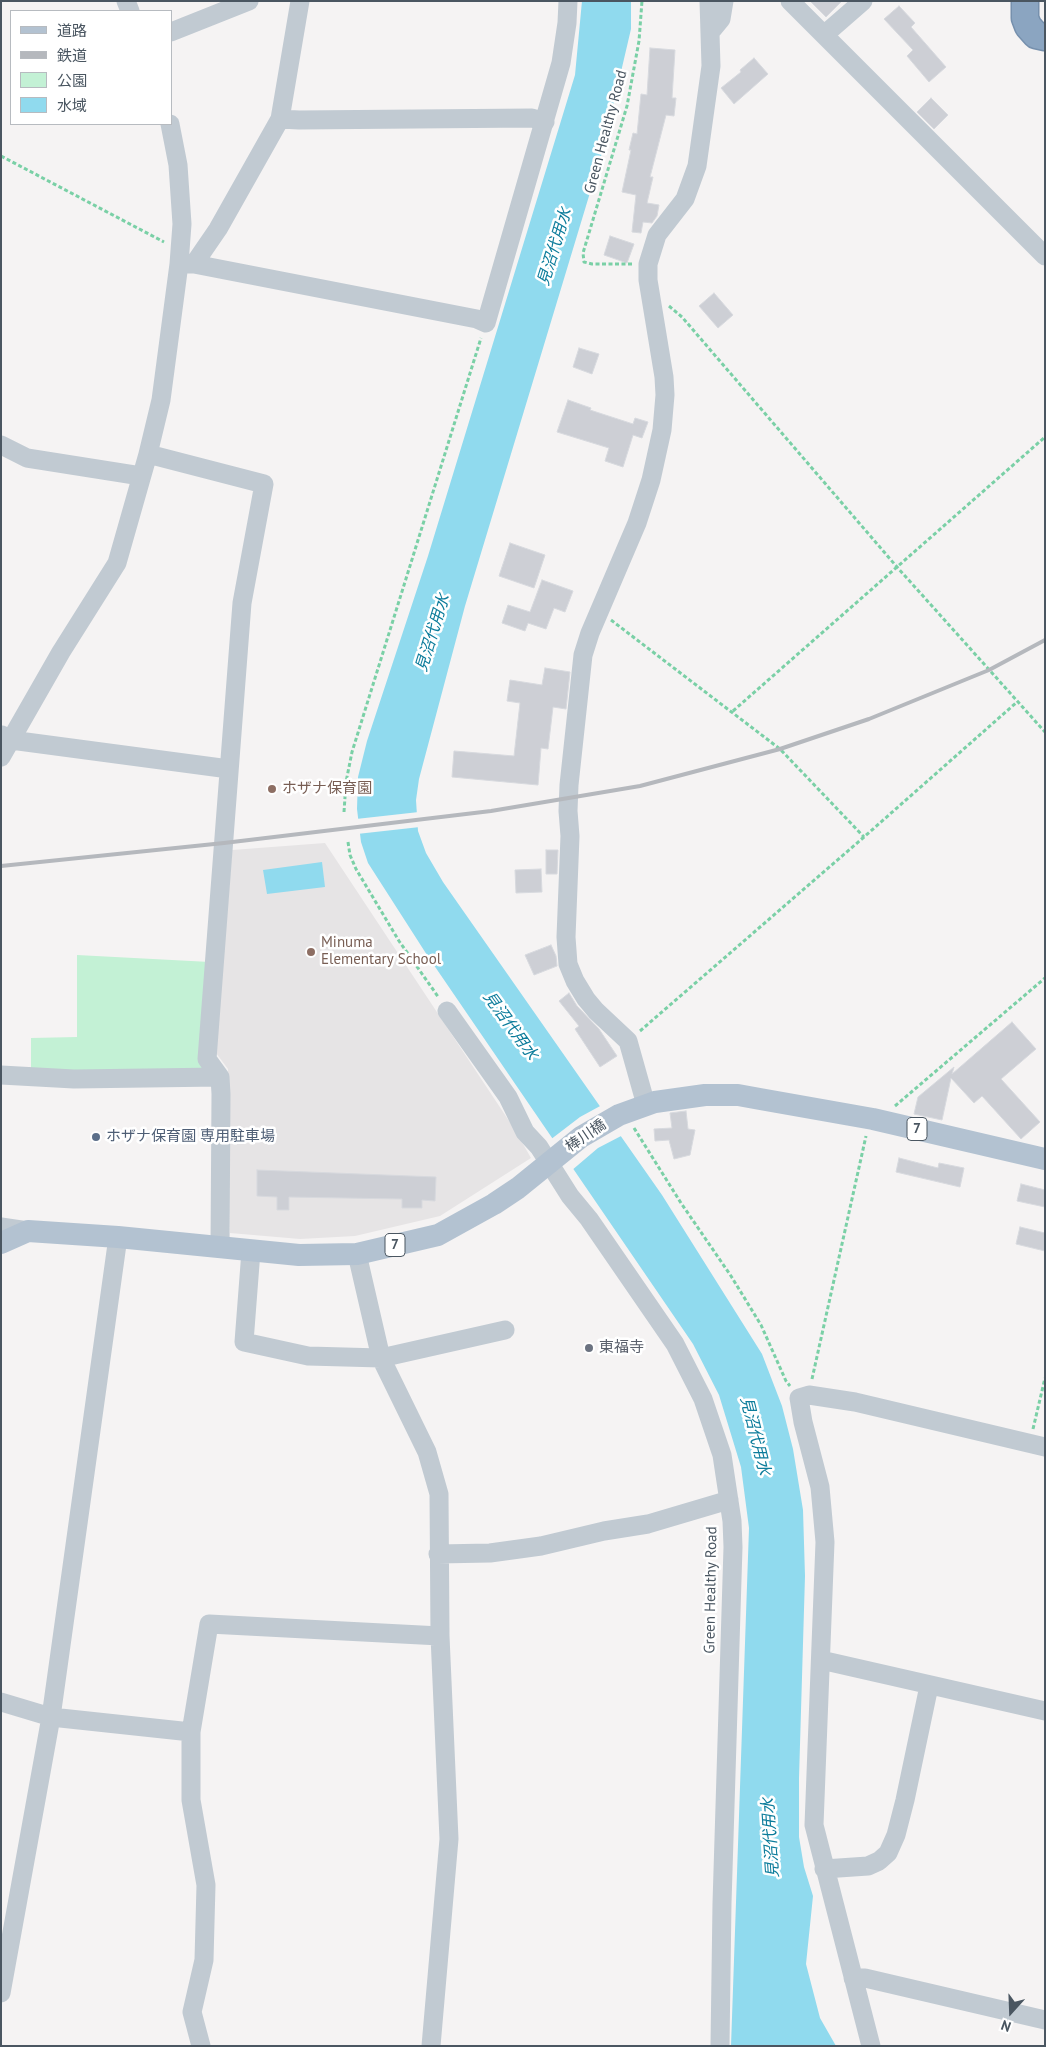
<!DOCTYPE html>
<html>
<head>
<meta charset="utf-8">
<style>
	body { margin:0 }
	#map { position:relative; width:1046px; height:2047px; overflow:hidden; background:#f5f3f3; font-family:"PT Sans","Noto Sans JP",sans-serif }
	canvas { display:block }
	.frame { position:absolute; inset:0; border:2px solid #4a5661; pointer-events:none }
	.legend { position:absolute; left:10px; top:10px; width:162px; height:115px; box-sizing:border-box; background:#fff; border:1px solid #b7bbc0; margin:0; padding:6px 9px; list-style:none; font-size:15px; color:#4a5661 }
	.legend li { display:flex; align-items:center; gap:10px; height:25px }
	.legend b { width:25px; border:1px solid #b7bbc0 }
	.north { position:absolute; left:986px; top:1987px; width:50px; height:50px; -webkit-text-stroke:4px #fff; paint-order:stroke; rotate:200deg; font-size:14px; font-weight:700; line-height:20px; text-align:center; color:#4a5661 }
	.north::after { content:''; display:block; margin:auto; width:18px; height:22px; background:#4a5661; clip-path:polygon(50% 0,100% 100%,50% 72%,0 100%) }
</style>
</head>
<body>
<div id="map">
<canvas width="1046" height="2047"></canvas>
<div class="frame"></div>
<ul class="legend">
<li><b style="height:6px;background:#b3c2d1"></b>道路</li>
<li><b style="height:6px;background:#b5b8bd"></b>鉄道</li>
<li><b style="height:14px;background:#c3f1d5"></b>公園</li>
<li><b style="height:14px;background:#90daee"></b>水域</li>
</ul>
<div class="north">N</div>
</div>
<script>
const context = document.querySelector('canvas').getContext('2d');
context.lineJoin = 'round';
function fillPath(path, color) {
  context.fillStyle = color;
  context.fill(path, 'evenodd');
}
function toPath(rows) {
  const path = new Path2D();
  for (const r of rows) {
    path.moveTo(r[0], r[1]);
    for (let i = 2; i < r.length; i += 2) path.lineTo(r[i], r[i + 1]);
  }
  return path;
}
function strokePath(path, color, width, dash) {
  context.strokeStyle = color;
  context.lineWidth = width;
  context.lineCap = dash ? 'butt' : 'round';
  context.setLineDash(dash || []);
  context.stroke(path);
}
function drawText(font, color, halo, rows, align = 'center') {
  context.font = font + ' "PT Sans","Noto Sans JP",sans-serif';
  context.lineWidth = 5;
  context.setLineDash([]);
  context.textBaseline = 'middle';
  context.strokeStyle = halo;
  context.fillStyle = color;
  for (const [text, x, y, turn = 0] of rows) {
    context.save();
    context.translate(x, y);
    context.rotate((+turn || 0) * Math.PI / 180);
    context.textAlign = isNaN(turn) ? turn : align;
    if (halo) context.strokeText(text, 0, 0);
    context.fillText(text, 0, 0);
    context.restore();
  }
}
const education = toPath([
	[325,843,515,1130,531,1158,440,1216,355,1236,300,1239,230,1233,228,1069,216,1053,232,850]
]);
const green = toPath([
	[77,955,210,962,202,1072,31,1072,31,1038,77,1037]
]);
const water = toPath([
	[582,1,631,1,631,29,602,153,465,606,419,779,416,800,418,831,426,853,443,882,662,1195,762,1354,782,1406,793,1449,803,1510,805,1576,799,1778,799,1837,804,1867,813,1896,806,1964,820,2018,836,2046,731,2046,749,1528,741,1467,719,1395,693,1344,427,955,368,863,361,842,357,809,358,777,367,741,428,556,575,75],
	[322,862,325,887,267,894,263,870]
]);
const pier = toPath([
	[419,812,420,827,357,834,356,819],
	[602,1105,623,1135,598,1148,571,1171,550,1140,580,1117]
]);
const building = toPath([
	[810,1,842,1,826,17,810,1],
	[899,6,915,23,911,27,946,67,929,82,907,56,913,50,884,19,899,6],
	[650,48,675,50,672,98,676,98,674,116,666,115,650,177,653,177,647,203,659,205,657,216,652,223,643,222,641,233,632,232,636,195,622,192,631,150,629,150,633,133,637,134,641,94,647,95,650,48],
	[754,58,768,74,734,104,721,88,741,72,740,70,754,58],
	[931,98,948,115,934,129,917,112,931,98],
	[610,236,634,244,627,263,604,255,610,236],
	[714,293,733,315,718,328,699,306,714,293],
	[579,348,599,354,592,374,573,367,579,348],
	[568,400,591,408,590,410,633,424,635,418,648,422,642,438,633,435,623,467,605,461,609,448,557,432,568,400],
	[510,543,545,555,534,588,499,576,510,543],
	[542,580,573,591,565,612,554,608,546,629,528,623,525,631,502,623,508,605,530,612,542,580],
	[545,668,570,672,566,709,553,707,548,749,541,748,538,785,452,777,454,751,514,756,520,703,507,701,510,680,542,685,545,668],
	[546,850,558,850,557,874,546,874,546,850],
	[541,869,542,892,516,893,515,870,541,869],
	[551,945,556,956,557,966,534,975,525,955,551,945],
	[569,993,577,1006,599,1029,617,1056,600,1067,575,1029,579,1026,559,1001,569,993],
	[1012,1022,1036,1049,1001,1079,1040,1122,1021,1139,982,1096,974,1103,951,1078,942,1120,914,1114,918,1097,954,1067,952,1074,1012,1022],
	[686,1111,688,1129,695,1130,690,1155,674,1159,669,1140,655,1141,654,1129,672,1128,670,1113,686,1111],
	[899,1158,938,1168,939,1163,964,1168,960,1187,896,1172,899,1158],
	[257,1170,436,1177,435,1201,422,1200,422,1208,402,1208,402,1199,289,1197,289,1210,277,1210,277,1197,257,1196,257,1170],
	[1021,1184,1045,1190,1045,1207,1017,1201,1021,1184],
	[1020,1227,1045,1233,1045,1251,1016,1244,1020,1227]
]);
const path = toPath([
	[1,156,164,242],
	[632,264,592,264,584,262,583,253,627,106,639,41,642,1],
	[669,306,682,317,897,567,1045,732],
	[611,620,780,749,864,837],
	[733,711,1045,437],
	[344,812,346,782,352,752,481,338],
	[348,842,350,855,356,869,399,941,439,998],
	[640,1031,864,837,1017,702],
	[895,1106,1045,978],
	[634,1128,681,1203,731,1276,761,1325,786,1381,790,1386],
	[812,1379,866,1136],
	[1033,1429,1045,1378]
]);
const minor = toPath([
	[126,1,130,11],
	[790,1,1045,256],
	[712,30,721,19,724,1],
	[171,32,249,1],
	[824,35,863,1],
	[280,119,299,120,532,118,545,122],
	[179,264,194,264,477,319,486,323,561,63,567,23,568,1],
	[194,264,218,229,280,119,300,1],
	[1,445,27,458,141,476],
	[148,454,264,484,242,603,207,1059,220,1077,221,1094,220,1248],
	[2,735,11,740,229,769],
	[1,757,61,652,117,563,148,454,161,400,179,264,182,224,178,165,170,124],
	[447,1011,508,1097,525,1132,539,1147,570,1196,589,1219,675,1344,703,1399,722,1455,732,1521,733,1547,722,1903,720,2046],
	[1,1075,74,1079,220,1077],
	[646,1105,628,1041,596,1011,586,999,575,981,568,964,566,937,570,836,568,811,569,785,583,655,590,633,637,523,651,480,662,430,665,395,664,377,648,280,648,264,657,235,685,199,697,166,711,66,709,1],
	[1,1227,28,1231],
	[251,1251,244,1342,308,1356,381,1358,505,1330],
	[357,1254,381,1358,427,1452,439,1494,440,1636,449,1839,431,2046],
	[438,1554,490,1553,541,1546,604,1531,648,1524,729,1500],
	[821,1660,1045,1711],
	[1,1702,51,1717,191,1732,209,1624,440,1636],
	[191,1732,191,1800,206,1885,204,1960,192,2012,201,2046],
	[824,1869,868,1866,879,1861,888,1853,896,1835,905,1800,929,1686],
	[853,1978,865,1978,1045,2020],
	[1,1993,51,1717,118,1237],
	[871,2046,814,1825,825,1542,820,1487,803,1422,799,1398,809,1395,855,1402,1045,1447]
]);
const major = toPath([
	[1,1243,28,1231,118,1237,299,1255,357,1254,438,1235,494,1204,518,1188,581,1137,619,1115,655,1102,705,1095,738,1095,760,1099,873,1119,1045,1159]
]);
const highway = toPath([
	[1025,1,1025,18,1028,26,1036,35,1045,37]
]);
const rail = toPath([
	[1,866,224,843,491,811,640,786,780,749,869,719,989,670,1045,640]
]);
const markers = [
	[272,789,5,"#8d6e63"],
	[311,952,5,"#8d6e63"],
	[96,1137,5,"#5c6f8a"],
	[589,1348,5,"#6b7280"]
];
const shields = [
	[917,1129,20],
	[395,1245,20]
];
const shieldNames = [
	["7",917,1129],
	["7",395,1245]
];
const streetNames = [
	["Green Healthy Road",606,132,-75],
	["棒川橋",586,1136,-34],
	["Green Healthy Road",711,1590,-89]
];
const educationNames = [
	["ホザナ保育園",282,789],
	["Minuma",321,943],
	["Elementary School",321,960]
];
const serviceNames = [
	["ホザナ保育園 専用駐車場",106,1137]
];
const worshipNames = [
	["東福寺",599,1348]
];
const waterNames = [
	["見沼代用水",555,247,-73],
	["見沼代用水",433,633,-73],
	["見沼代用水",510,1026,54],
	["見沼代用水",755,1436,76],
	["見沼代用水",771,1838,-94]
];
fillPath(education, '#e6e4e5');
fillPath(green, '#c3f1d5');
fillPath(water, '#90daee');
fillPath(pier, '#f5f3f3');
fillPath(building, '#cdcfd5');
strokePath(building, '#d7d9de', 1);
strokePath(highway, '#7690ad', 29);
strokePath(path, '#7ad0a6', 3, [4, 2.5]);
strokePath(minor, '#c1cad2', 19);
strokePath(major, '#b3c2d1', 22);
strokePath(highway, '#8ba5c1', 26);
strokePath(rail, '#b5b8bd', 4);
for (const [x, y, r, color] of markers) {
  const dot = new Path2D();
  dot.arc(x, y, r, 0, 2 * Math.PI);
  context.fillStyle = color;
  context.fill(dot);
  strokePath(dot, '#fff', 2);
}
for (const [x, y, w] of shields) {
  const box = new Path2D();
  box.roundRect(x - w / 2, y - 11.5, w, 23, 4);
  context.fillStyle = '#fff';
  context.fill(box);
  strokePath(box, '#4a5661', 1);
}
drawText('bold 14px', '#4a5661', null, shieldNames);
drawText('15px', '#4a5661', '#fff', streetNames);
drawText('15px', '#785e54', '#fff', educationNames, 'left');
drawText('15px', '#4e5e75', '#fff', serviceNames, 'left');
drawText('15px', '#5b616d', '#fff', worshipNames, 'left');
drawText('italic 16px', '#0c7c9b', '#fff', waterNames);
</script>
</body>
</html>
